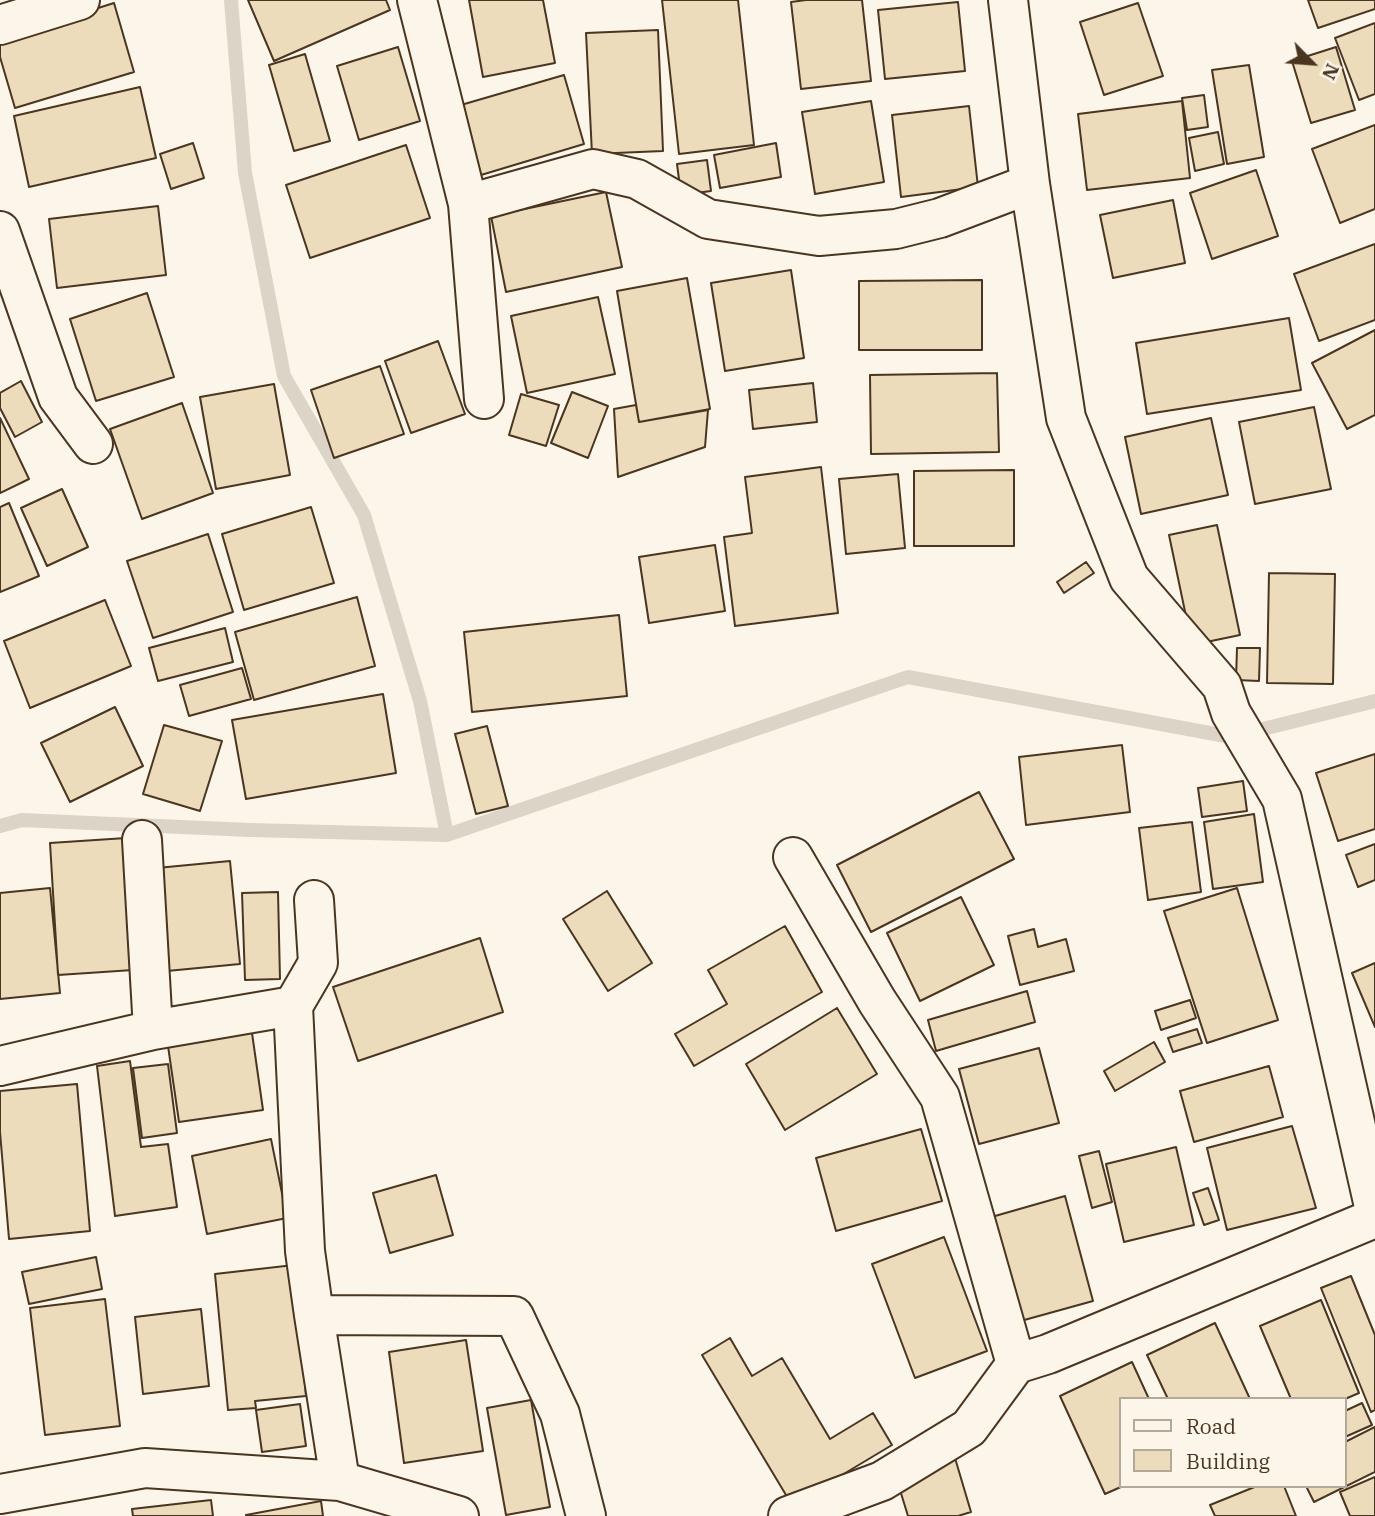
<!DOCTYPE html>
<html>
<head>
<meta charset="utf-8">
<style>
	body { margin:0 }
	#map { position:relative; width:1375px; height:1516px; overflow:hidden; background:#fbf6e9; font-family:"IBM Plex Serif",serif }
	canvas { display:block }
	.legend { position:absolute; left:1119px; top:1397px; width:228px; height:91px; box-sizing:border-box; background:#fbf6e9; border:2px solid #b4a999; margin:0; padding:9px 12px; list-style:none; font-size:21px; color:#4a3520 }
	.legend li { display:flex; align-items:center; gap:14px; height:35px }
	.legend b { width:35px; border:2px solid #b4a999 }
	.north { position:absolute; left:1277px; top:28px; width:70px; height:70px; -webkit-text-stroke:5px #fbf6e9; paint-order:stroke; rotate:115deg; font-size:19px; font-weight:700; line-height:28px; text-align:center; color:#4a3520 }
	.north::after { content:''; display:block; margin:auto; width:24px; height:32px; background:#4a3520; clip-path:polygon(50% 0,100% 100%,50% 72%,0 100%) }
</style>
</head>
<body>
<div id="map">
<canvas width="1375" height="1516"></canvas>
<ul class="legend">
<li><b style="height:9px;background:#fbf6e9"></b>Road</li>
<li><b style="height:19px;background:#ecdcbc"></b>Building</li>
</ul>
<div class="north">N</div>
</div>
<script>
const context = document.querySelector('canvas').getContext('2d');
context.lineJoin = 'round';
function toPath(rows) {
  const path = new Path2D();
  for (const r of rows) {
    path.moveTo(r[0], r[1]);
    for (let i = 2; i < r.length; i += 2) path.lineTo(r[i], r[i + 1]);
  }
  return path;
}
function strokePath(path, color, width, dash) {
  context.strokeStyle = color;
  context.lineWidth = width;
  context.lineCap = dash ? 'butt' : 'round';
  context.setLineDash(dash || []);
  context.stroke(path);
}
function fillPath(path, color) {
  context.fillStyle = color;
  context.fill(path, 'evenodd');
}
const stream = toPath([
	[231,0,245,173,284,376,364,515,420,701,447,835],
	[0,826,22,820,250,830,447,835,908,677,1231,737,1375,701]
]);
const building = toPath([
	[248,0,386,0,390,10,274,61,248,0],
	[469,0,543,0,555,63,483,77,469,0],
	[662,0,738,0,754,145,679,154,662,0],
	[806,0,862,0,871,81,801,89,791,2,806,0],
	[1308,0,1375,0,1375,9,1318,28,1308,0],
	[958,2,965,71,885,79,878,10,958,2],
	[114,3,134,72,15,108,0,57,0,39,114,3],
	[1138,3,1163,76,1104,95,1080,22,1138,3],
	[1375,23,1375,94,1359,100,1335,38,1375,23],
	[658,30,663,151,592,154,586,33,658,30],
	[398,47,420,121,359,140,337,66,398,47],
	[1336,47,1355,110,1311,123,1292,61,1336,47],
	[305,54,330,141,294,151,269,65,305,54],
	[1249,65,1264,157,1227,164,1212,70,1249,65],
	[564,75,584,144,481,175,461,105,564,75],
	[140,87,156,158,29,187,14,116,140,87],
	[1204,95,1208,127,1187,130,1182,98,1204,95],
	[871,101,884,182,815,194,802,112,871,101],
	[1182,101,1190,178,1087,190,1078,114,1182,101],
	[969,106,978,187,901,197,892,115,969,106],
	[1375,125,1375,209,1340,223,1312,149,1375,125],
	[1218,132,1224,164,1195,171,1189,138,1218,132],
	[193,143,204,178,171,189,160,154,193,143],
	[776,143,781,177,720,188,714,155,776,143],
	[406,145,430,218,310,258,286,185,406,145],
	[707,160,711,191,681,195,677,164,707,160],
	[1256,170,1278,236,1212,259,1190,193,1256,170],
	[606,192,622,267,506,292,491,216,606,192],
	[1173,200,1185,263,1113,278,1100,215,1173,200],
	[158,206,166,275,57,288,49,219,158,206],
	[1375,244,1375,320,1319,341,1294,274,1375,244],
	[791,270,804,358,725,371,711,283,791,270],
	[687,278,710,409,639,422,617,291,687,278],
	[982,280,982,350,859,350,859,281,982,280],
	[147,293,174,377,96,401,70,319,147,293],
	[598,297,615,374,527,393,511,316,598,297],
	[1289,318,1301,390,1147,414,1136,343,1289,318],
	[1375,330,1375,415,1347,429,1312,363,1375,330],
	[438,341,465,414,411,433,385,361,438,341],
	[380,366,404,434,334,458,311,390,380,366],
	[997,373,999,452,871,454,870,375,997,373],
	[21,381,42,422,15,437,0,408,0,393,21,381],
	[813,383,817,422,753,429,749,390,813,383],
	[274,384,290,475,216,489,200,397,274,384],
	[572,392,608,406,588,458,551,443,572,392],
	[521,394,559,405,546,446,509,435,521,394],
	[182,403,213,493,142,519,110,429,182,403],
	[636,405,639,422,708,410,705,447,618,477,614,409,636,405],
	[1314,407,1331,489,1255,504,1239,422,1314,407],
	[0,418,29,479,0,493,0,418],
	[1211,418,1228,495,1141,514,1125,437,1211,418],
	[821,467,838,613,735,626,724,537,752,533,745,477,821,467],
	[1014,470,1014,546,914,546,914,471,1014,470],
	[898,474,905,548,846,554,839,479,898,474],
	[62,489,88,547,47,566,21,508,62,489],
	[9,503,39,576,0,592,0,507,9,503],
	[311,507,334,583,244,610,222,534,311,507],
	[1217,525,1240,635,1192,645,1169,535,1217,525],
	[208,534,233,612,153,638,127,561,208,534],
	[715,545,725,611,649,623,639,557,715,545],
	[1086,562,1094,573,1064,593,1057,582,1086,562],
	[1269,573,1335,574,1333,684,1267,683,1269,573],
	[357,597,375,666,254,700,235,632,357,597],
	[105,600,131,666,30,708,4,641,105,600],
	[619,615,627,696,472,712,464,632,619,615],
	[225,628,233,662,158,681,149,648,225,628],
	[1237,648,1260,648,1259,681,1236,680,1237,648],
	[242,668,251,699,189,716,180,685,242,668],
	[383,694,396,773,246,799,232,720,383,694],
	[115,707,143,766,70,802,41,743,115,707],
	[164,725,222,741,200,811,143,794,164,725],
	[487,726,508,806,476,814,455,734,487,726],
	[1122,745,1130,812,1026,825,1019,757,1122,745],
	[1375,754,1375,829,1338,841,1316,773,1375,754],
	[1243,781,1247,811,1202,817,1198,788,1243,781],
	[979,792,1014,859,871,932,837,865,979,792],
	[1254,814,1263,882,1213,889,1204,822,1254,814],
	[1192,822,1201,892,1148,900,1139,828,1192,822],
	[126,838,133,970,58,975,50,843,126,838],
	[1375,844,1375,880,1358,887,1346,855,1375,844],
	[230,861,240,964,167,971,157,868,230,861],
	[50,888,60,993,0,999,0,893,50,888],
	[1237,888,1278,1020,1207,1043,1164,911,1237,888],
	[607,891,652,963,608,991,563,919,607,891],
	[278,892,280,979,245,980,242,893,278,892],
	[961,897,994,965,920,1001,887,933,961,897],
	[785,926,822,992,694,1066,675,1034,727,1004,708,970,785,926],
	[1034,929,1038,947,1066,939,1074,971,1020,985,1008,936,1034,929],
	[480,938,503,1012,358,1061,333,987,480,938],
	[1375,963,1375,1027,1352,973,1375,963],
	[1027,991,1035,1022,936,1051,928,1020,1027,991],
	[1190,1000,1196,1018,1161,1030,1155,1011,1190,1000],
	[837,1008,877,1074,785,1130,746,1064,837,1008],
	[251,1026,263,1110,179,1122,167,1039,251,1026],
	[1197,1029,1202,1043,1173,1052,1168,1038,1197,1029],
	[1154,1042,1165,1062,1115,1091,1104,1071,1154,1042],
	[1039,1048,1059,1123,979,1144,959,1069,1039,1048],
	[130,1061,141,1147,168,1144,177,1207,115,1216,97,1066,130,1061],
	[168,1064,177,1133,142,1138,133,1068,168,1064],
	[1269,1066,1283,1117,1194,1142,1180,1091,1269,1066],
	[77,1084,90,1231,9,1239,0,1132,0,1091,77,1084],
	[1292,1126,1316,1208,1227,1230,1207,1148,1292,1126],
	[921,1129,942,1201,836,1231,816,1158,921,1129],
	[271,1139,287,1218,207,1234,192,1156,271,1139],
	[1176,1147,1194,1225,1124,1242,1106,1164,1176,1147],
	[1099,1151,1112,1202,1092,1208,1079,1156,1099,1151],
	[436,1175,453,1235,390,1253,373,1193,436,1175],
	[1208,1188,1219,1220,1204,1225,1193,1193,1208,1188],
	[1065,1196,1093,1301,1017,1322,988,1218,1065,1196],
	[944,1237,987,1351,915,1378,872,1264,944,1237],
	[96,1257,102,1289,29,1304,22,1272,96,1257],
	[294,1265,306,1396,255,1401,256,1408,228,1410,215,1274,294,1265],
	[1351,1276,1375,1335,1375,1410,1371,1412,1321,1288,1351,1276],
	[105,1299,120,1426,45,1435,30,1308,105,1299],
	[1321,1300,1359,1393,1345,1399,1291,1399,1260,1326,1321,1300],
	[201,1309,209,1386,143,1394,135,1317,201,1309],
	[1215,1323,1250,1399,1168,1399,1147,1355,1215,1323],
	[730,1338,752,1376,782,1358,830,1439,873,1413,892,1445,792,1505,702,1355,730,1338],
	[466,1340,483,1451,404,1463,389,1352,466,1340],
	[1132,1362,1149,1399,1121,1399,1123,1486,1105,1494,1060,1396,1132,1362],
	[531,1400,550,1507,506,1515,487,1408,531,1400],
	[1362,1403,1372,1425,1345,1437,1345,1411,1362,1403],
	[300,1404,306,1446,262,1452,256,1410,300,1404],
	[1375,1427,1375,1472,1314,1502,1306,1486,1345,1486,1345,1442,1375,1427],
	[955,1458,971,1512,958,1516,908,1516,896,1477,955,1458],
	[1375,1477,1375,1516,1350,1516,1340,1492,1375,1477],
	[1257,1486,1284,1486,1296,1516,1215,1516,1210,1505,1257,1486],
	[211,1500,213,1516,133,1516,132,1509,211,1500],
	[321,1501,323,1516,246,1516,246,1515,321,1501]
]);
const minor = toPath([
	[417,0,468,204,484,399],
	[1008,0,1030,184,1066,418,1129,578,1222,686,1231,713,1282,799,1375,1211],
	[0,25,80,0],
	[468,204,593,169,637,179,708,219,819,236,896,229,940,218,1030,184],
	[0,231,58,397,93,444],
	[142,840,153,1030],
	[793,857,877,1001,940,1097,1016,1364],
	[314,900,318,963,293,1006,305,1251,314,1315,514,1316,560,1414,586,1516],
	[0,1066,153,1030,293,1006],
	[314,1315,340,1481],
	[0,1494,145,1468,340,1481,459,1516],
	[788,1516,882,1481,969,1428,1016,1364,1048,1354,1375,1218]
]);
strokePath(stream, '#dcd4c6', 14);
fillPath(building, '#ecdcbc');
strokePath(building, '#4a3520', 2);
strokePath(minor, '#4a3520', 42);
strokePath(minor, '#fbf6e9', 38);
</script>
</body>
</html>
